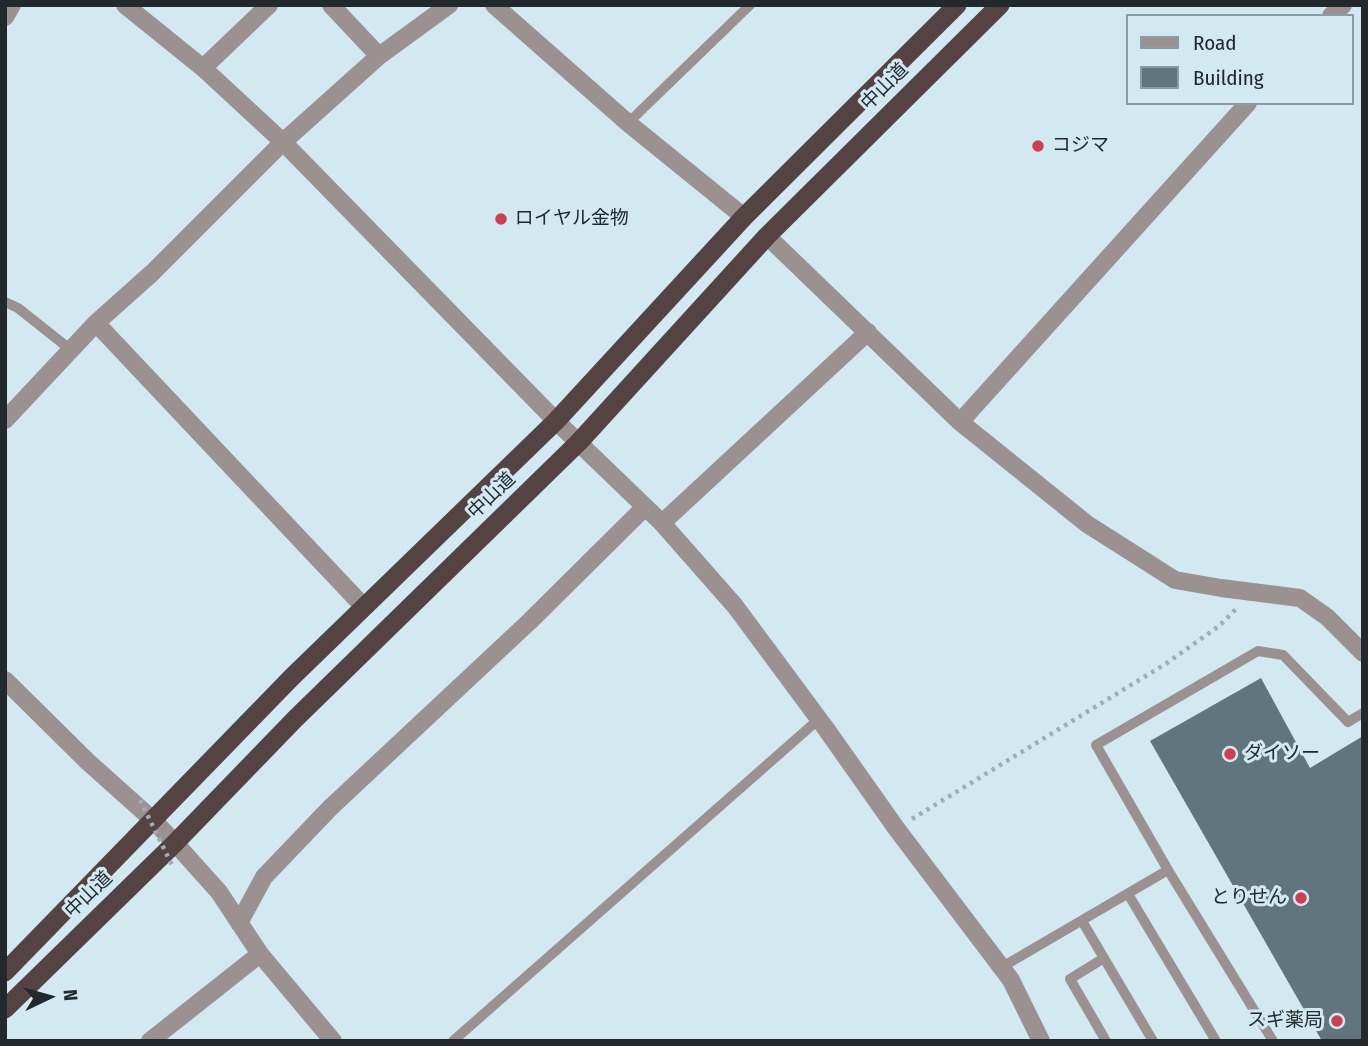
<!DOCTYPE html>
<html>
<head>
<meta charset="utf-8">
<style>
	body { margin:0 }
	#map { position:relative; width:1368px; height:1046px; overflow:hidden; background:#d2e9f2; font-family:"Fira Sans Condensed",sans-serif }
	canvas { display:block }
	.frame { position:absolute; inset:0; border:7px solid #21292d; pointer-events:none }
	.legend { position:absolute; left:1126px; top:14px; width:228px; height:91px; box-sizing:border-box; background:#d2e9f2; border:2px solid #8b9ca3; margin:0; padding:9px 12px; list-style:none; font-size:21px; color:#21292d }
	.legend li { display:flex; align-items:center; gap:14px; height:35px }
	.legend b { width:35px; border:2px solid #8b9ca3 }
	.north { position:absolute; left:14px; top:962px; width:70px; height:70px; -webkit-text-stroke:5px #d2e9f2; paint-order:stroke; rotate:85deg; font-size:19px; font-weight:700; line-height:28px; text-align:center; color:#21292d }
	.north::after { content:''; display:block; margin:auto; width:24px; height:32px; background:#21292d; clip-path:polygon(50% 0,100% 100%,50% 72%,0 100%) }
</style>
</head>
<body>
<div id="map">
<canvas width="1368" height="1046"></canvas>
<div class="frame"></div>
<ul class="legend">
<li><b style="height:9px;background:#9c9191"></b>Road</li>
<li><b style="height:19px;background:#60757d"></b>Building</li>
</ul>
<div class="north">N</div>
</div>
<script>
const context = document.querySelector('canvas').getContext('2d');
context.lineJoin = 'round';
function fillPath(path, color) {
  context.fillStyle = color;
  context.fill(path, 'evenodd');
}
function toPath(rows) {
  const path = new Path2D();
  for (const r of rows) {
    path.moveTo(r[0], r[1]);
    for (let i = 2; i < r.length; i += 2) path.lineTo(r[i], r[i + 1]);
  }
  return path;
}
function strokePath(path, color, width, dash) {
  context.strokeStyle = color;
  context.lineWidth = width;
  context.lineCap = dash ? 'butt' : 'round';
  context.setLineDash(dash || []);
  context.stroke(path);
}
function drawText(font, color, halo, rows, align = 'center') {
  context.font = font + ' "Fira Sans Condensed","Noto Sans JP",sans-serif';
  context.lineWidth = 6;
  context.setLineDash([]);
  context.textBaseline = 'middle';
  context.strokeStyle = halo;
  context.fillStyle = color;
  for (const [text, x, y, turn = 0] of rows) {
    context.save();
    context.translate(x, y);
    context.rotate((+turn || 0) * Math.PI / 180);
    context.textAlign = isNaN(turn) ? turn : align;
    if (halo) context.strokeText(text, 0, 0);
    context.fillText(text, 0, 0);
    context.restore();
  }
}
const building = toPath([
	[1261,678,1310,768,1363,736,1363,1041,1322,1041,1150,741]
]);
const path = toPath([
	[912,819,1167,663,1219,626,1236,609]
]);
const service = toPath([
	[628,123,750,5],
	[5,302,18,308,71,350],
	[1168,870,1273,1041],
	[1128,894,1216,1041],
	[1082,921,1153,1041],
	[1104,958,1070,979,1106,1041],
	[1002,967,1168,870,1096,745,1258,651,1283,655,1348,722,1363,713],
	[453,1041,819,719]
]);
const minor = toPath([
	[125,5,203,68,283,142,556,421],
	[331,5,379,56],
	[494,5,628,123,744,217],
	[1331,16,1343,5],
	[5,17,12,5],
	[203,68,269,5],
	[767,236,960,422,1087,524,1175,580,1221,588,1300,598,1327,617,1363,653],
	[96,323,364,607],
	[5,420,96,323,152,273,283,142,379,56,449,5],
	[960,422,1248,103],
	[662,523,868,332],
	[5,680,87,761,154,821,175,843,219,892,260,954,150,1041],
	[239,923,264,877,330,808,530,621,645,507],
	[260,954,333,1041]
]);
const tertiary = toPath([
	[556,421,662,523,735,606,824,726,896,828,1011,980,1041,1041]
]);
const trunk = toPath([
	[5,972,292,677,556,421,744,217,957,5],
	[5,1009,175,843,295,719,579,442,767,236,1000,5]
]);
const pathBridge = toPath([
	[140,800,172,865]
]);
const markers = [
	[1038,146,7,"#ce3e52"],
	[501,219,7,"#ce3e52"],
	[1230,754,7,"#ce3e52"],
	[1301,898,7,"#ce3e52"],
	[1337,1021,7,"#ce3e52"]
];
const streetNames = [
	["中山道",885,87,-45],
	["中山道",492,496,-44],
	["中山道",89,895,-44]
];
const poiNames = [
	["コジマ",1052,146],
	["ロイヤル金物",515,219],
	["ダイソー",1244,754],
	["とりせん",1287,898,"right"],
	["スギ薬局",1323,1021,"right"]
];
fillPath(building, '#60757d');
strokePath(path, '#9caeb6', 4.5, [3.5, 5]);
strokePath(service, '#9c9191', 10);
strokePath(minor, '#9c9191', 18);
strokePath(tertiary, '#9c9191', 18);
strokePath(trunk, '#554242', 19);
strokePath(pathBridge, '#9caeb6', 4.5, [3.5, 5]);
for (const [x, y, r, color] of markers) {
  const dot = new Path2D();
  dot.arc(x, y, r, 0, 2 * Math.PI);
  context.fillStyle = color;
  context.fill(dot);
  strokePath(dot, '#d2e9f2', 2.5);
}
drawText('19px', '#21292d', '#d2e9f2', streetNames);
drawText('19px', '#21292d', '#d2e9f2', poiNames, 'left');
</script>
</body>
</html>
